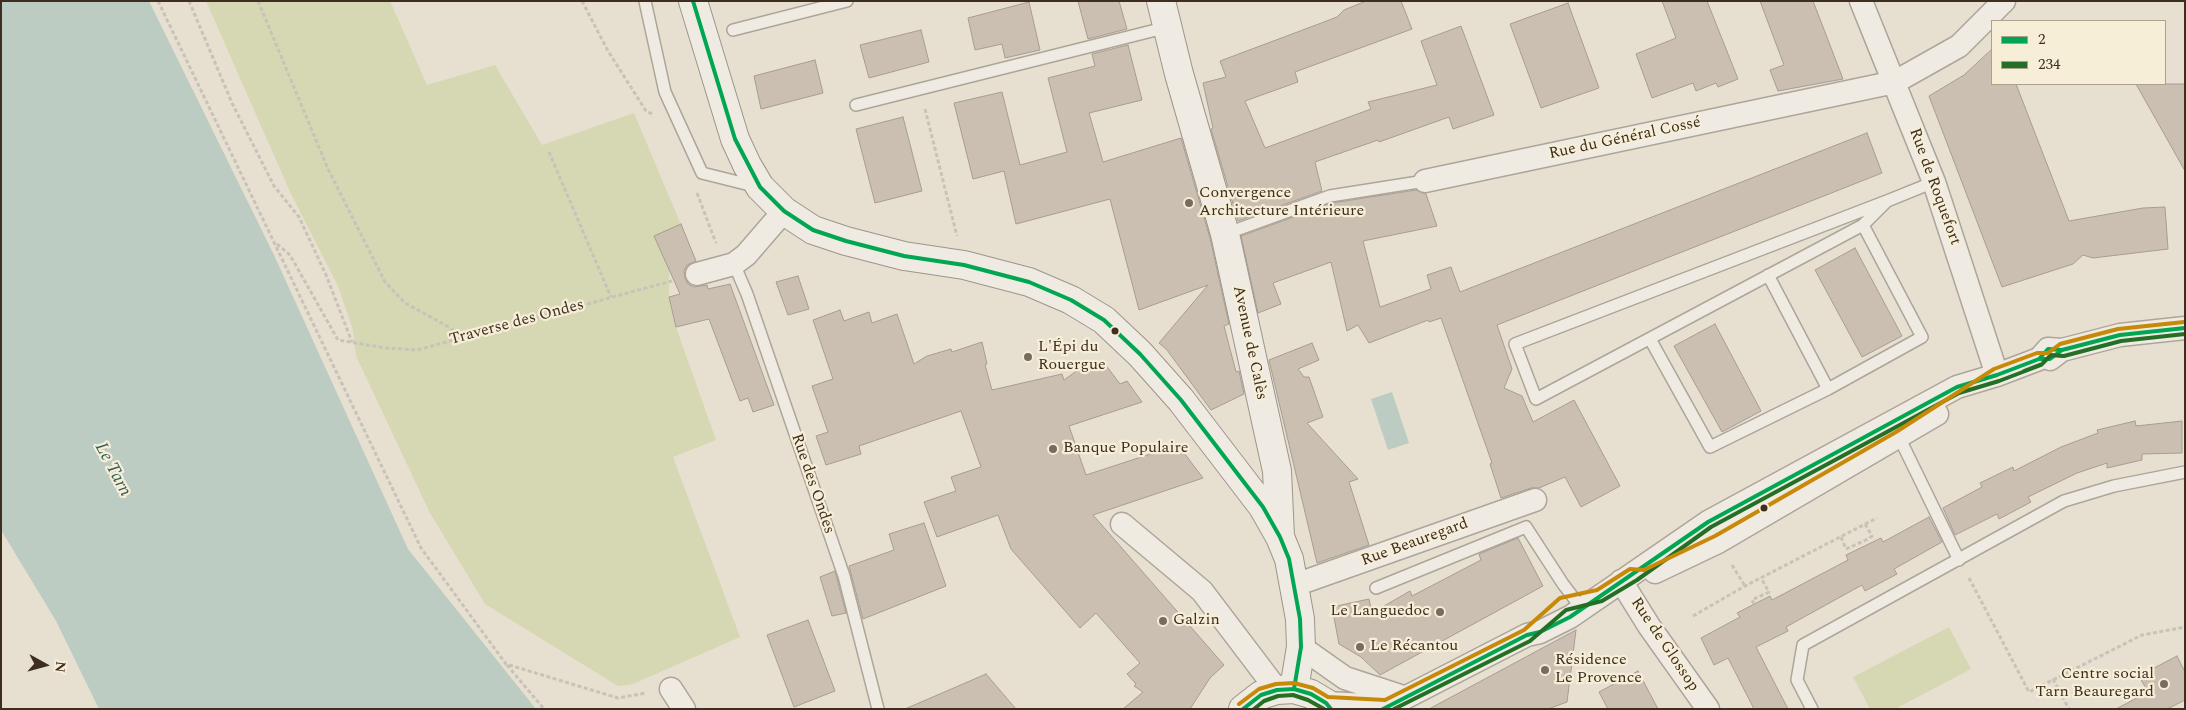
<!DOCTYPE html>
<html>
<head>
<meta charset="utf-8">
<style>
	body { margin:0 }
	#map { position:relative; width:2186px; height:710px; overflow:hidden; background:#e7e0d1; font-family:Spectral,serif }
	canvas { display:block }
	.frame { position:absolute; inset:0; border:2px solid #3d2e20; pointer-events:none }
	.legend { position:absolute; left:1991px; top:20px; width:175px; height:65px; box-sizing:border-box; background:#f7eed8; border:1px solid #ada18e; margin:0; padding:6px 9px; list-style:none; font-size:15px; color:#3d2e20 }
	.legend li { display:flex; align-items:center; gap:10px; height:25px }
	.legend b { width:25px; border:1px solid #ada18e }
	.north { position:absolute; left:20px; top:640px; width:50px; height:50px; -webkit-text-stroke:4px #f7eed8; paint-order:stroke; rotate:97deg; font-size:14px; font-weight:700; line-height:20px; text-align:center; color:#3d2e20 }
	.north::after { content:''; display:block; margin:auto; width:18px; height:22px; background:#3d2e20; clip-path:polygon(50% 0,100% 100%,50% 72%,0 100%) }
</style>
</head>
<body>
<div id="map">
<canvas width="2186" height="710"></canvas>
<div class="frame"></div>
<ul class="legend">
<li><b style="height:6px;background:#00a651"></b>2</li>
<li><b style="height:6px;background:#246f25"></b>234</li>
</ul>
<div class="north">N</div>
</div>
<script>
const context = document.querySelector('canvas').getContext('2d');
context.lineJoin = 'round';
function fillPath(path, color) {
  context.fillStyle = color;
  context.fill(path, 'evenodd');
}
function toPath(rows) {
  const path = new Path2D();
  for (const r of rows) {
    path.moveTo(r[0], r[1]);
    for (let i = 2; i < r.length; i += 2) path.lineTo(r[i], r[i + 1]);
  }
  return path;
}
function strokePath(path, color, width, dash) {
  context.strokeStyle = color;
  context.lineWidth = width;
  context.lineCap = dash ? 'butt' : 'round';
  context.setLineDash(dash || []);
  context.stroke(path);
}
function drawText(font, color, halo, rows, align = 'center') {
  context.font = font + ' Spectral,serif';
  context.lineWidth = 4.5;
  context.setLineDash([]);
  context.textBaseline = 'middle';
  context.strokeStyle = halo;
  context.fillStyle = color;
  for (const [text, x, y, turn = 0] of rows) {
    context.save();
    context.translate(x, y);
    context.rotate((+turn || 0) * Math.PI / 180);
    context.textAlign = isNaN(turn) ? turn : align;
    if (halo) context.strokeText(text, 0, 0);
    context.fillText(text, 0, 0);
    context.restore();
  }
}
const green = toPath([
	[206,1,390,1,427,85,495,65,542,145,634,113,695,258,669,269,669,297,676,327,716,440,673,457,740,637,633,684,618,686,485,604,430,513,356,356,353,330,338,286,291,194],
	[1949,627,1971,669,1895,709,1870,709,1853,677]
]);
const water = toPath([
	[1,1,149,1,274,255,408,549,536,709,99,709,56,621,1,530],
	[1392,392,1409,443,1388,450,1371,399]
]);
const building = toPath([
	[1078,1,1119,1,1127,29,1088,39,1078,1],
	[1366,1,1401,1,1412,29,1295,72,1298,82,1245,101,1265,148,1371,109,1368,102,1437,85,1421,41,1461,26,1494,115,1453,129,1449,117,1379,142,1378,140,1315,162,1322,191,1238,221,1211,129,1213,128,1203,83,1226,77,1220,61,1324,22,1337,17,1344,10,1366,1],
	[1662,1,1707,1,1738,79,1718,87,1716,83,1696,91,1693,83,1652,98,1636,54,1676,38,1662,1],
	[1760,1,1813,1,1843,79,1778,91,1770,70,1784,65,1760,1],
	[1029,2,1040,50,1005,58,1002,44,975,50,968,18,1029,2],
	[1568,3,1599,88,1541,108,1510,24,1568,3],
	[921,30,929,62,869,78,860,45,921,30],
	[1128,45,1142,100,1089,113,1103,162,1181,138,1210,238,1229,324,1224,326,1236,372,1239,371,1244,394,1211,410,1167,350,1159,343,1208,285,1139,310,1110,199,1016,224,1004,171,973,179,954,103,1002,92,1020,165,1067,152,1048,78,1095,66,1092,54,1128,45],
	[1992,49,1992,84,2016,84,2069,221,2143,208,2165,207,2168,249,2093,258,2083,255,2073,264,2002,287,1929,96,1964,75,1992,49],
	[815,60,823,93,761,109,754,76,815,60],
	[2136,84,2185,84,2185,171,2136,84],
	[903,117,922,191,875,203,856,129,903,117],
	[1867,133,1882,173,1497,325,1512,369,1504,388,1522,396,1533,422,1574,400,1620,486,1581,507,1565,477,1539,488,1531,488,1501,498,1490,464,1492,463,1441,318,1429,322,1428,320,1369,343,1358,325,1347,331,1331,262,1273,283,1281,304,1258,313,1241,236,1332,203,1416,190,1426,194,1437,226,1363,241,1380,307,1431,289,1427,275,1451,267,1460,292,1867,133],
	[681,224,696,261,687,265,684,271,685,278,688,284,694,287,707,285,708,289,730,284,774,405,753,412,748,398,740,401,709,319,676,327,669,297,680,294,654,236,681,224],
	[1855,248,1902,336,1862,357,1815,270,1855,248],
	[798,276,809,309,788,315,776,282,798,276],
	[840,310,844,321,869,312,872,323,897,314,914,364,927,356,951,349,952,352,982,342,987,364,985,365,992,390,1062,374,1064,380,1078,370,1105,364,1120,384,1127,381,1142,402,1069,426,1086,475,1178,445,1203,478,1093,515,1224,665,1210,678,1190,709,1123,709,1143,692,1134,686,1136,684,1127,674,1140,663,1096,613,1080,628,1011,549,998,515,937,537,924,502,956,491,951,477,981,467,961,411,859,446,861,454,826,465,816,436,828,432,812,386,833,379,813,320,840,310],
	[1715,324,1761,411,1722,432,1674,346,1715,324],
	[1312,343,1319,360,1298,369,1304,377,1309,377,1323,417,1307,423,1358,479,1349,482,1369,545,1317,563,1269,360,1312,343],
	[2135,421,2136,426,2182,421,2182,453,2142,454,2142,460,2107,468,2107,463,2077,473,2028,497,2031,502,1999,519,1997,514,1955,535,1943,508,1982,487,1980,483,2013,467,2014,471,2061,447,2098,433,2097,430,2135,421],
	[1929,517,1942,542,1894,569,1897,574,1865,591,1862,585,1786,627,1788,631,1756,647,1788,709,1754,709,1728,658,1714,665,1701,638,1740,617,1737,613,1770,596,1772,600,1848,560,1846,555,1881,538,1883,542,1929,517],
	[924,523,946,586,863,619,849,566,894,550,889,534,924,523],
	[1518,538,1543,586,1380,675,1361,657,1339,644,1332,607,1369,599,1372,613,1410,591,1412,596,1481,560,1479,554,1518,538],
	[835,571,846,613,832,616,820,577,835,571],
	[808,620,835,691,794,707,767,635,808,620],
	[1576,630,1567,702,1548,709,1429,709,1576,630],
	[2177,656,2185,672,2185,700,2167,709,2116,709,2148,692,2139,676,2177,656],
	[1638,671,1658,709,1608,709,1599,692,1638,671],
	[986,674,1016,709,905,709,986,674]
]);
const path = toPath([
	[158,1,421,548,506,664,618,698,646,693],
	[189,1,232,103,274,186,299,217,326,275,352,342],
	[258,1,328,169,385,282,405,303,449,327,462,338],
	[582,1,608,51,646,111,652,114],
	[925,109,957,236],
	[549,152,611,297],
	[697,193,716,243],
	[277,244,290,255,338,340,386,348,417,350,672,281],
	[1841,537,1846,549,1868,539,1872,536,1865,524],
	[1732,565,1745,586],
	[1969,578,2029,692,2142,635,2185,627],
	[1754,604,1752,600,1769,592,1761,578],
	[1693,616,1745,586,1877,518],
	[507,665,544,709],
	[2053,679,2069,709]
]);
const lane = toPath([
	[645,1,665,92,702,173,754,186],
	[733,30,847,1],
	[856,105,1168,27],
	[1887,201,1863,225,1536,399,1515,344,1887,201,1934,182],
	[1225,234,1330,196,1425,181],
	[734,264,747,294,844,576,878,709],
	[1768,275,1828,389],
	[1650,339,1710,447,1828,389,1922,337,1863,225],
	[1899,437,1959,560],
	[1376,588,1526,527,1563,584,1576,601],
	[1812,709,1797,680,1803,645,2064,501,2114,486,2185,472]
]);
const street = toPath([
	[1861,1,1934,182,1997,375],
	[1425,181,1895,82,1959,46,2004,1],
	[697,274,734,264,746,255,784,211],
	[2050,359,2062,350,2120,335,2185,328],
	[1122,524,1202,591,1277,690],
	[1655,572,1718,542,1937,414],
	[1621,581,1649,626,1708,709],
	[1295,585,1535,500],
	[1301,647,1345,678,1403,697],
	[671,689,684,709],
	[1326,703,1386,706],
	[1383,709,1527,635,1540,632,1570,617,1708,522,1957,387,1997,375,2039,359,2048,349,2062,350]
]);
const secondary = toPath([
	[693,1,735,139,747,165,760,187,784,211,813,230,846,241,904,256,964,265,1029,282,1071,300,1104,320,1140,354,1181,400,1263,507,1280,537],
	[1161,1,1179,74,1225,234,1277,471,1280,537,1289,559,1300,619,1301,647,1294,689],
	[1243,709,1261,695,1277,690,1294,689,1311,694,1326,703,1331,709]
]);
const bus1 = toPath([
	[693,1,735,139,760,187,784,211,813,230,846,241,904,256,964,265,1029,282,1071,300,1104,320,1140,354,1181,400,1263,507,1280,537,1289,559,1300,619,1301,647,1294,689],
	[2039,359,2050,359,2062,350,2120,335,2185,328],
	[1243,709,1261,695,1277,690,1294,689,1311,694,1326,703,1331,709],
	[1383,709,1527,635,1540,632,1570,617,1708,522,1957,387,1997,375,2039,359,2048,349,2062,350]
]);
const bus2 = toPath([
	[2024,371,2042,364,2051,355,2064,356,2121,341,2185,334],
	[1254,709,1264,701,1278,696,1293,695,1308,700,1324,709],
	[1394,709,1530,641,1566,610,1602,601,1637,580,1711,527,1959,393,1999,381,2041,365,2051,355,2062,356]
]);
const bus3 = toPath([
	[1239,704,1259,689,1276,684,1294,683,1313,688,1328,697,1385,700,1524,630,1560,598,1597,590,1630,569,1644,570,1715,536,1896,432,1994,369,2037,353,2048,353,2060,344,2118,329,2184,322]
]);
const markers = [
	[1189,203,5,"#786c5e"],
	[1115,331,4.5,"#3d2e20"],
	[1028,357,5,"#786c5e"],
	[1053,449,5,"#786c5e"],
	[1764,508,4.5,"#3d2e20"],
	[1440,612,5,"#786c5e"],
	[1163,621,5,"#786c5e"],
	[1360,647,5,"#786c5e"],
	[1545,670,5,"#786c5e"],
	[2164,684,5,"#786c5e"]
];
const streetNames = [
	["Rue du Général Cossé",1625,139,-12],
	["Rue de Roquefort",1934,187,70],
	["Traverse des Ondes",517,323,-15],
	["Avenue de Calès",1249,343,78],
	["Rue des Ondes",812,484,71],
	["Rue Beauregard",1415,543,-20],
	["Rue de Glossop",1664,645,56]
];
const poiNames = [
	["Convergence",1199,194],
	["Architecture Intérieure",1199,212],
	["L'Épi du",1038,348],
	["Rouergue",1038,366],
	["Banque Populaire",1063,449],
	["Le Languedoc",1430,612,"right"],
	["Galzin",1173,621],
	["Le Récantou",1370,647],
	["Résidence",1555,661],
	["Le Provence",1555,679],
	["Centre social",2154,675,"right"],
	["Tarn Beauregard",2154,693,"right"]
];
const waterNames = [
	["Le Tarn",112,470,62]
];
fillPath(green, '#d6d7b3');
fillPath(water, '#bcccc2');
fillPath(building, '#cbbfb2');
strokePath(building, '#a89c90', 1);
strokePath(lane, '#ada599', 14);
strokePath(street, '#ada599', 25);
strokePath(secondary, '#9c958a', 30);
strokePath(path, '#c8c2b9', 3, [4, 2.5]);
strokePath(lane, '#efebe3', 11);
strokePath(street, '#efebe3', 22);
strokePath(secondary, '#efebe3', 28);
strokePath(bus1, '#00a651', 4);
strokePath(bus2, '#246f25', 4);
strokePath(bus3, '#c88808', 4);
for (const [x, y, r, color] of markers) {
  const dot = new Path2D();
  dot.arc(x, y, r, 0, 2 * Math.PI);
  context.fillStyle = color;
  context.fill(dot);
  strokePath(dot, '#f7eed8', 2);
}
drawText('16px', '#3d2e20', '#f7eed8', streetNames);
drawText('16px', '#3d2e20', '#f7eed8', poiNames, 'left');
drawText('italic 18px', '#2f5d5a', '#f7eed8', waterNames);
</script>
</body>
</html>
